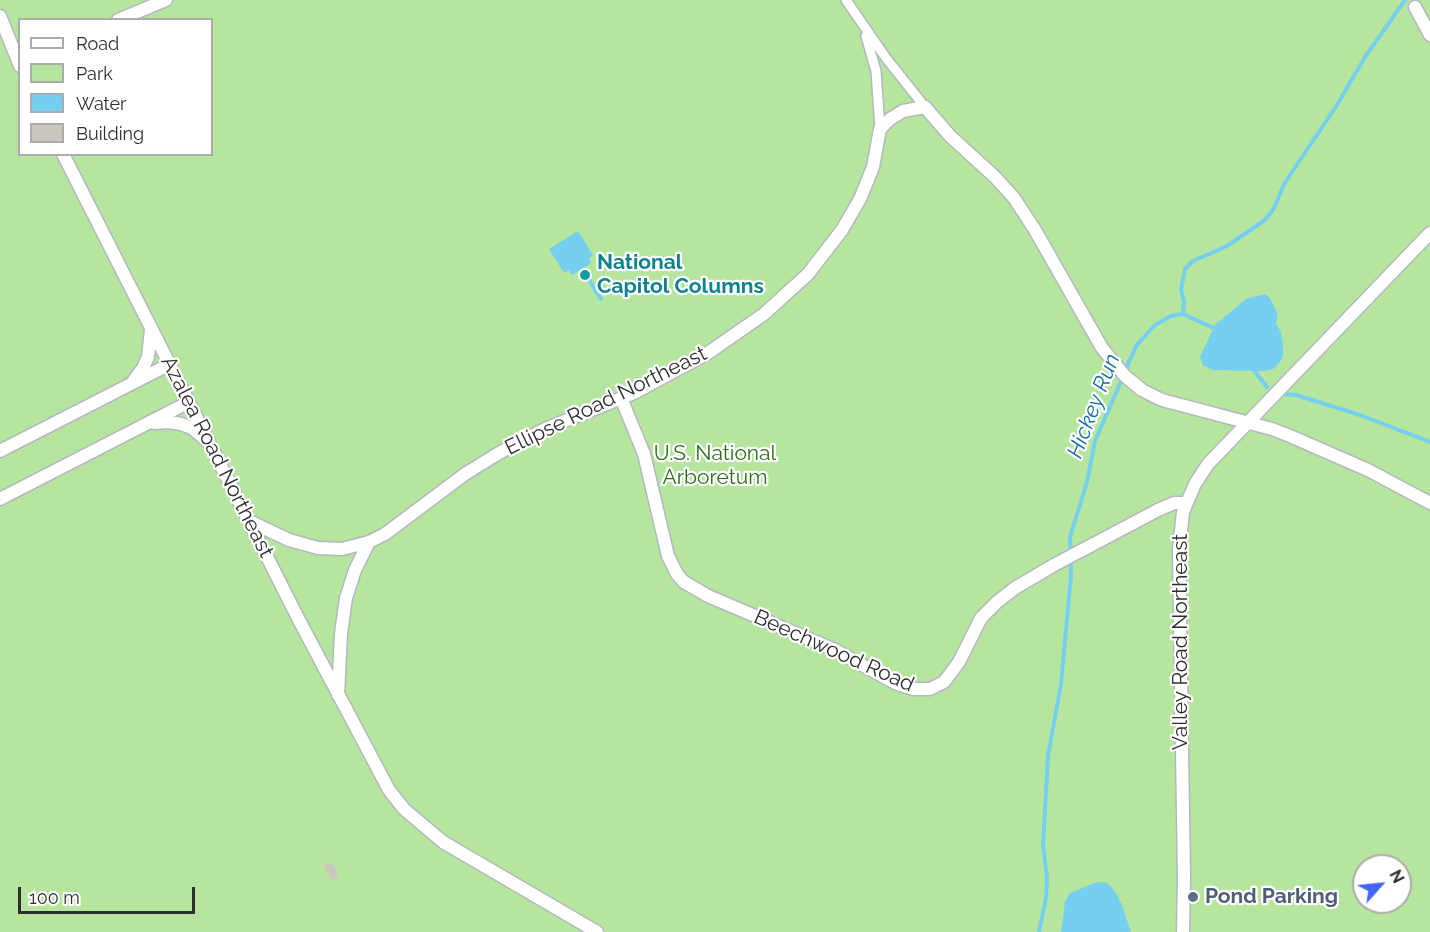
<!DOCTYPE html>
<html>
<head>
<meta charset="utf-8">
<style>
	body { margin:0 }
	#map { position:relative; width:1430px; height:932px; overflow:hidden; background:#efe9e1; font-family:Raleway,sans-serif }
	canvas { display:block }
	.legend { position:absolute; left:18px; top:18px; width:195px; height:138px; box-sizing:border-box; background:#fff; border:2px solid #ababab; margin:0; padding:8px 10px; list-style:none; font-size:18px; color:#2e2e2e }
	.legend li { display:flex; align-items:center; gap:12px; height:30px }
	.legend b { width:30px; border:2px solid #ababab }
	.north { position:absolute; left:1352px; top:854px; width:60px; height:60px; box-sizing:border-box; background:#fff; border:2px solid #ababab; border-radius:50%; rotate:63deg; font-size:16px; font-weight:700; line-height:24px; text-align:center; color:#2e2e2e }
	.north::after { content:''; display:block; margin:auto; width:21px; height:27px; background:#4264fb; clip-path:polygon(50% 0,100% 100%,50% 72%,0 100%) }
	.scale { position:absolute; left:18px; top:887px; width:177px; height:27px; box-sizing:border-box; border:3px solid #2e2e2e; border-top:0; padding-left:8px; font-size:18px; line-height:21px; white-space:nowrap; color:#2e2e2e; -webkit-text-stroke:4px #fff; paint-order:stroke }
</style>
</head>
<body>
<div id="map">
<canvas width="1430" height="932"></canvas>
<ul class="legend">
<li><b style="height:8px;background:#fff"></b>Road</li>
<li><b style="height:16px;background:#b6e59e"></b>Park</li>
<li><b style="height:16px;background:#75cff0"></b>Water</li>
<li><b style="height:16px;background:#cbc7bf"></b>Building</li>
</ul>
<div class="north">N</div>
<div class="scale">100 m</div>
</div>
<script>
const context = document.querySelector('canvas').getContext('2d');
context.lineJoin = 'round';
function fillPath(path, color) {
  context.fillStyle = color;
  context.fill(path, 'evenodd');
}
function toPath(rows) {
  const path = new Path2D();
  for (const r of rows) {
    path.moveTo(r[0], r[1]);
    for (let i = 2; i < r.length; i += 2) path.lineTo(r[i], r[i + 1]);
  }
  return path;
}
function strokePath(path, color, width, dash) {
  context.strokeStyle = color;
  context.lineWidth = width;
  context.lineCap = dash ? 'butt' : 'round';
  context.setLineDash(dash || []);
  context.stroke(path);
}
function drawText(font, color, halo, rows, align = 'center') {
  context.font = font + ' Raleway,sans-serif';
  context.lineWidth = 4.5;
  context.setLineDash([]);
  context.textBaseline = 'middle';
  context.strokeStyle = halo;
  context.fillStyle = color;
  for (const [text, x, y, turn = 0] of rows) {
    context.save();
    context.translate(x, y);
    context.rotate((+turn || 0) * Math.PI / 180);
    context.textAlign = isNaN(turn) ? turn : align;
    if (halo) context.strokeText(text, 0, 0);
    context.fillText(text, 0, 0);
    context.restore();
  }
}
const green = toPath([
	[0,0,1430,0,1430,932,0,932],
	[20,20,212,20,212,154,20,154],
	[1364,866,1400,866,1400,902,1364,902]
]);
const water = toPath([
	[578,231,593,255,589,258,591,263,572,275,569,270,564,273,549,249],
	[1265,294,1270,298,1278,314,1276,324,1281,332,1283,345,1283,356,1280,362,1273,369,1263,371,1213,370,1203,365,1200,357,1215,325,1246,299],
	[1097,882,1107,883,1115,891,1121,903,1131,932,1061,932,1065,902,1070,893]
]);
const stream = toPath([
	[582,269,601,299],
	[1183,314,1216,329],
	[1253,369,1267,387],
	[1125,371,1136,346,1155,325,1171,316,1183,314,1184,301,1181,290,1185,269,1193,261,1227,246,1240,237,1265,220,1274,208,1284,184,1337,105,1365,57,1405,0],
	[1281,394,1296,395,1360,415,1430,442],
	[1039,932,1046,898,1047,877,1043,845,1048,756,1061,684,1071,576,1070,537,1087,482,1095,441,1122,379]
]);
const building = toPath([
	[331,862,339,876,332,880,324,866]
]);
const pedestrian = toPath([
	[846,0,886,58,925,107],
	[866,36,876,71,880,129]
]);
const minor = toPath([
	[1415,7,1430,35],
	[0,16,20,66],
	[118,20,166,0],
	[63,154,299,620,389,790,404,809,443,842,597,932],
	[134,380,143,368,148,357,151,330],
	[621,398,644,454,668,556,677,574,684,582,708,596,835,650,895,683,913,689,930,689,944,682,959,662,981,618,997,602,1015,588,1054,565,1158,510,1174,503,1186,503],
	[154,423,169,422,181,424,192,428,206,440],
	[0,451,170,364],
	[0,499,189,402],
	[249,521,289,540,318,548,342,549,369,542,385,534,465,474,499,453,545,429,634,393,708,353,764,314,808,274,842,230,860,199,873,167,880,129,890,119,903,111,925,107,950,136,995,177,1014,198,1035,230,1102,348,1125,376,1142,390,1162,400,1272,429,1290,436,1368,470,1430,503],
	[338,695,341,634,346,598,355,570,369,542],
	[1183,932,1184,878,1179,550,1183,512,1195,484,1208,464,1430,233]
]);
const markers = [
	[585,275,6,"#0f9aa8"],
	[1193,897,6,"#5c6f8a"]
];
const cultureNames = [
	["National",597,263],
	["Capitol Columns",597,287]
];
const streetNames = [
	["Ellipse Road Northeast",606,401,-26],
	["Azalea Road Northeast",217,457,63],
	["Valley Road Northeast",1181,642,-90],
	["Beechwood Road",834,651,24]
];
const parkNames = [
	["U.S. National",715,454],
	["Arboretum",715,478]
];
const serviceNames = [
	["Pond Parking",1205,897]
];
const waterNames = [
	["Hickey Run",1094,406,-69]
];
fillPath(green, '#b6e59e');
fillPath(water, '#75cff0');
strokePath(stream, '#75cff0', 4);
fillPath(building, '#cbc7bf');
strokePath(pedestrian, '#b4b7c1', 12);
strokePath(minor, '#b4b7c1', 15);
strokePath(pedestrian, '#fff', 9);
strokePath(minor, '#fff', 12);
for (const [x, y, r, color] of markers) {
  const dot = new Path2D();
  dot.arc(x, y, r, 0, 2 * Math.PI);
  context.fillStyle = color;
  context.fill(dot);
  strokePath(dot, '#fff', 2);
}
drawText('bold 21px', '#0d838f', '#fff', cultureNames, 'left');
drawText('21px', '#2e2e2e', '#fff', streetNames);
drawText('21px', '#2c6e1b', '#fff', parkNames);
drawText('bold 21px', '#4e5e75', '#fff', serviceNames, 'left');
drawText('italic 22px', '#0d6fa3', '#fff', waterNames);
</script>
</body>
</html>
